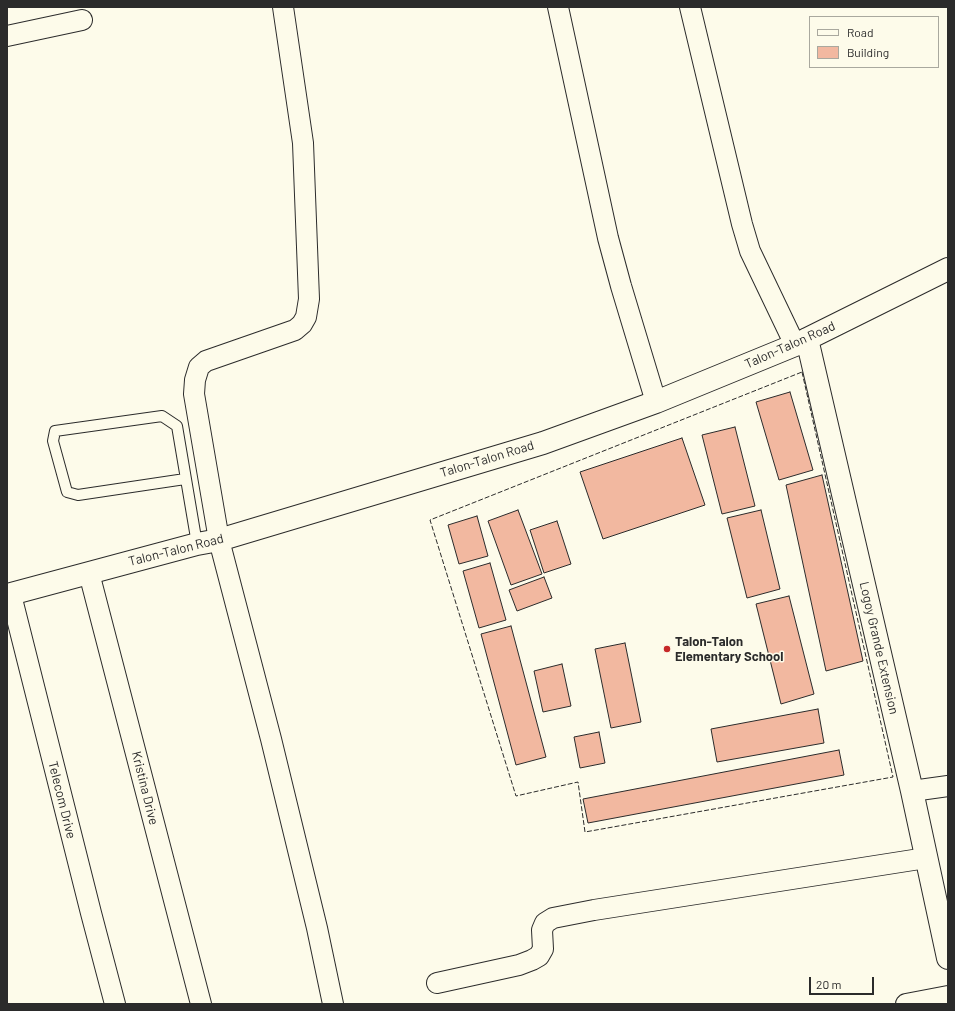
<!DOCTYPE html>
<html>
<head>
<meta charset="utf-8">
<style>
	body { margin:0 }
	#map { position:relative; width:955px; height:1011px; overflow:hidden; background:#fdfbea; font-family:Barlow,sans-serif }
	canvas { display:block }
	.frame { position:absolute; inset:0; border:8px solid #2b2b2b; pointer-events:none }
	.legend { position:absolute; left:809px; top:16px; width:130px; height:52px; box-sizing:border-box; background:#fdfbea; border:1px solid #a9a89e; margin:0; padding:5px 7px; list-style:none; font-size:12px; color:#2b2b2b }
	.legend li { display:flex; align-items:center; gap:8px; height:20px }
	.legend b { width:20px; border:1px solid #a9a89e }
	.scale { position:absolute; left:809px; top:977px; width:65px; height:18px; box-sizing:border-box; border:2px solid #2b2b2b; border-top:0; padding-left:5px; font-size:12px; line-height:14px; white-space:nowrap; color:#2b2b2b; -webkit-text-stroke:3px #fdfbea; paint-order:stroke }
</style>
</head>
<body>
<div id="map">
<canvas width="955" height="1011"></canvas>
<div class="frame"></div>
<ul class="legend">
<li><b style="height:5px;background:#fdfbea"></b>Road</li>
<li><b style="height:11px;background:#f2b8a0"></b>Building</li>
</ul>
<div class="scale">20 m</div>
</div>
<script>
const context = document.querySelector('canvas').getContext('2d');
context.lineJoin = 'round';
function fillPath(path, color) {
  context.fillStyle = color;
  context.fill(path, 'evenodd');
}
function toPath(rows) {
  const path = new Path2D();
  for (const r of rows) {
    path.moveTo(r[0], r[1]);
    for (let i = 2; i < r.length; i += 2) path.lineTo(r[i], r[i + 1]);
  }
  return path;
}
function strokePath(path, color, width, dash) {
  context.strokeStyle = color;
  context.lineWidth = width;
  context.lineCap = dash ? 'butt' : 'round';
  context.setLineDash(dash || []);
  context.stroke(path);
}
function drawText(font, color, halo, rows, align = 'center') {
  context.font = font + ' Barlow,sans-serif';
  context.lineWidth = 3;
  context.setLineDash([]);
  context.textBaseline = 'middle';
  context.strokeStyle = halo;
  context.fillStyle = color;
  for (const [text, x, y, turn = 0] of rows) {
    context.save();
    context.translate(x, y);
    context.rotate((+turn || 0) * Math.PI / 180);
    context.textAlign = isNaN(turn) ? turn : align;
    if (halo) context.strokeText(text, 0, 0);
    context.fillText(text, 0, 0);
    context.restore();
  }
}
const building = toPath([
	[790,392,813,470,779,480,756,402,790,392],
	[735,427,755,506,722,514,702,435,735,427],
	[682,438,705,505,603,539,580,472,682,438],
	[822,475,863,661,826,671,786,485,822,475],
	[518,510,542,574,511,585,488,521,518,510],
	[761,510,780,589,747,598,727,518,761,510],
	[477,516,488,556,459,564,448,525,477,516],
	[557,521,571,564,544,573,530,530,557,521],
	[490,563,506,620,479,628,463,571,490,563],
	[544,577,552,598,517,611,509,590,544,577],
	[789,596,814,694,781,704,756,604,789,596],
	[511,626,546,757,516,765,481,634,511,626],
	[625,643,641,722,611,728,595,649,625,643],
	[562,664,571,706,543,712,534,671,562,664],
	[818,709,824,743,717,762,711,729,818,709],
	[599,732,605,763,580,768,574,737,599,732],
	[839,750,844,775,588,823,583,799,839,750]
]);
const lane = toPath([
	[185,479,78,495,67,492,53,441,55,431,162,416,177,426,197,544]
]);
const street = toPath([
	[283,7,303,143,309,299,306,317,302,324,295,330,206,361,199,367,195,380,194,394,219,540,271,739,317,928,333,1004],
	[558,7,608,238,621,286,656,402],
	[690,7,742,224,750,251,795,345],
	[7,36,82,20],
	[89,573,201,1004],
	[11,595,91,913,115,1004],
	[912,791,948,786],
	[437,983,519,965,532,960,539,956,543,949,542,930,545,923,553,918,594,910,926,858],
	[906,1004,948,996]
]);
const secondary = toPath([
	[807,339,912,791,948,958],
	[7,595,197,544,219,540,543,443,656,402,795,345,948,269]
]);
const fence = toPath([
	[802,372,893,777,585,832,578,782,516,796,430,520,802,372]
]);
const markers = [
	[667,649,4,"#c62828"]
];
const streetNames = [
	["Talon-Talon Road",790,345,-24],
	["Talon-Talon Road",487,459,-17],
	["Talon-Talon Road",176,550,-14],
	["Logoy Grande Extension",879,648,77],
	["Kristina Drive",145,788,76],
	["Telecom Drive",62,800,76]
];
const poiNames = [
	["Talon-Talon",675,642],
	["Elementary School",675,657]
];
fillPath(building, '#f2b8a0');
strokePath(building, '#2b2b2b', 1);
strokePath(lane, '#2b2b2b', 12);
strokePath(street, '#2b2b2b', 22);
strokePath(secondary, '#2b2b2b', 24);
strokePath(lane, '#fdfbea', 10);
strokePath(street, '#fdfbea', 20);
strokePath(secondary, '#fdfbea', 22);
strokePath(fence, '#2b2b2b', 1, [5, 2]);
for (const [x, y, r, color] of markers) {
  const dot = new Path2D();
  dot.arc(x, y, r, 0, 2 * Math.PI);
  context.fillStyle = color;
  context.fill(dot);
  strokePath(dot, '#fdfbea', 1.5);
}
drawText('13px', '#2b2b2b', '#fdfbea', streetNames);
drawText('bold 13px', '#2b2b2b', '#fdfbea', poiNames, 'left');
</script>
</body>
</html>
